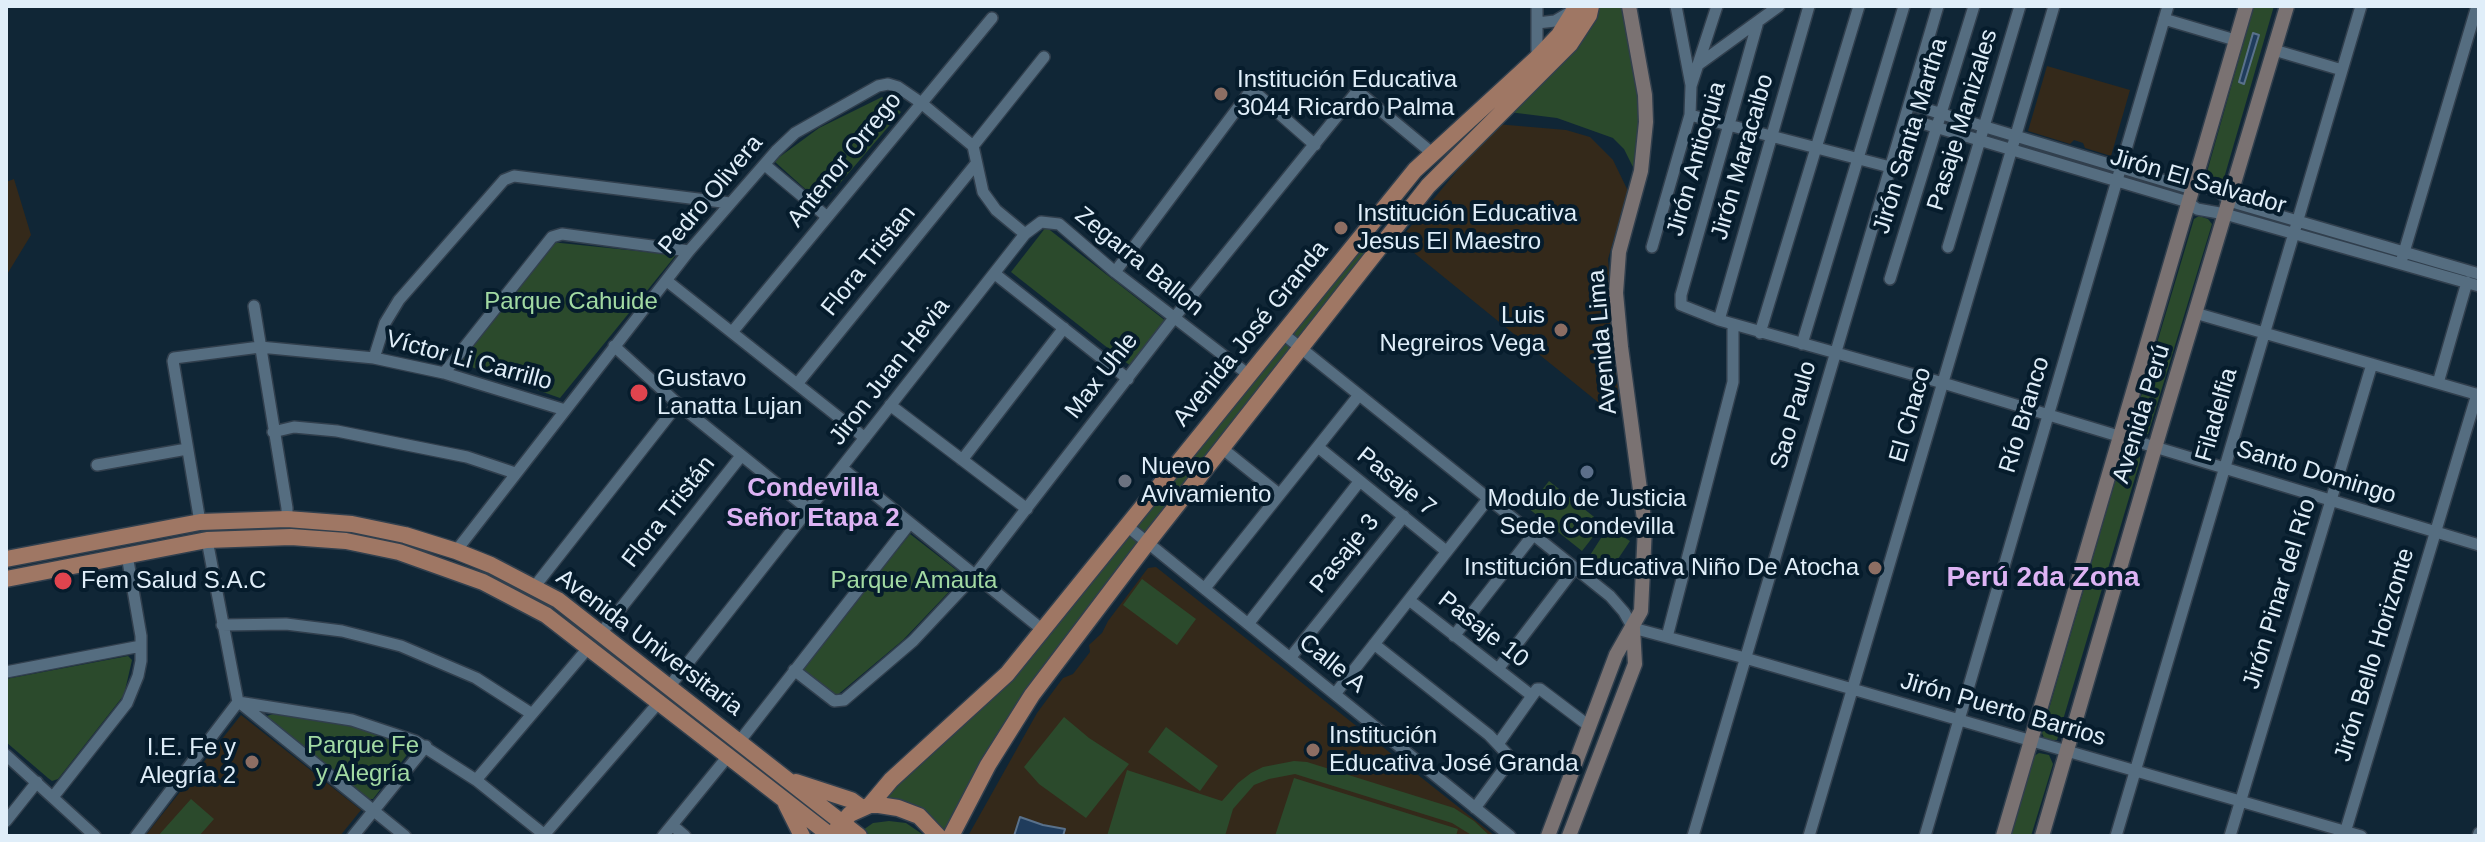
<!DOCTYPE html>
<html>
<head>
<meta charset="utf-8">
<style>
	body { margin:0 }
	#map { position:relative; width:2485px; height:842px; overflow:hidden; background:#102636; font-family:Helvetica,sans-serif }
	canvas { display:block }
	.frame { position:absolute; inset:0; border:8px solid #e0eef9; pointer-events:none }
</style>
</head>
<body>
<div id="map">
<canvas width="2485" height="842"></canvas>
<div class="frame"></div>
</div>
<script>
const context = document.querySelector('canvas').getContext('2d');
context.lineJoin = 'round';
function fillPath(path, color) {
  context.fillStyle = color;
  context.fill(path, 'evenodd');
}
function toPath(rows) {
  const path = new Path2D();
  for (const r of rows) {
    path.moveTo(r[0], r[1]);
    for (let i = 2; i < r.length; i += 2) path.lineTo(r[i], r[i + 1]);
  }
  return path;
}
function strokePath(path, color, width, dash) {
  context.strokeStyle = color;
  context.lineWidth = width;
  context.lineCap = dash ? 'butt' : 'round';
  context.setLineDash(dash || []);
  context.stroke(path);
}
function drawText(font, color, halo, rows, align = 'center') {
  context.font = font + ' Helvetica,sans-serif';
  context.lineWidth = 8;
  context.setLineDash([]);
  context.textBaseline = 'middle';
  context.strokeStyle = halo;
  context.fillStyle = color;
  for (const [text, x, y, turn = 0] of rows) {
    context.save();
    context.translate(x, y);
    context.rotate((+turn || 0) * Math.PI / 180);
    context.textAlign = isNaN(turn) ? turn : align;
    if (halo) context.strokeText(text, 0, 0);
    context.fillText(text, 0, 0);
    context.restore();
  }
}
const education = toPath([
	[2047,66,2130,90,2111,156,2085,148,2083,143,2074,140,2070,144,2028,131],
	[1496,124,1566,130,1590,137,1613,160,1628,191,1608,259,1619,400,1599,403,1408,248,1401,238],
	[14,179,31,235,6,276,6,182],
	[1156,567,1495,836,968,836,1037,713,1063,678,1073,674,1090,652,1089,645,1102,633,1108,621,1148,568],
	[241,715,361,810,340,836,145,836]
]);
const green = toPath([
	[1600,6,1624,6,1643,109,1634,169,1624,149,1613,138,1557,118,1509,112,1587,31],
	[2254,6,2274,6,2222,185,2216,185,2205,179],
	[882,97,901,112,822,204,774,161,819,128],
	[2199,216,2208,219,2212,224,2148,434,2138,436,2131,430,2194,219],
	[1046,227,1167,322,1132,367,1011,272],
	[551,242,676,255,560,398,457,362],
	[1368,242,1374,247,1089,611,946,830,942,830,881,798,1010,679],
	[2129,449,2140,453,2140,461,2057,740,2045,740,2042,733,2124,451],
	[1549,481,1603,524,1582,551,1528,508],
	[1608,527,1630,541,1608,574,1587,560],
	[910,534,964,576,903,640,835,697,801,669],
	[1142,579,1196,619,1177,645,1123,605],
	[128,656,132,660,124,695,58,779,52,781,48,778,6,742,6,679],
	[276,713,338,721,413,747,373,799,368,799,264,717],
	[1064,717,1089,738,1129,764,1086,818,1039,784,1024,767],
	[1166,727,1218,766,1200,791,1148,752],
	[2039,753,2049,755,2053,764,2031,836,2011,836,2034,756],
	[1294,761,1307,762,1454,808,1474,821,1490,836,1473,836,1452,823,1295,774,1269,779,1254,785,1233,809,1225,836,1107,836,1127,770,1222,801,1238,783,1251,773,1263,767],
	[1294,778,1458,829,1456,836,1275,836],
	[191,799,214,819,199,836,158,836],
	[889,821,906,823,925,836,871,836,863,830,873,823]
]);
const water = toPath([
	[2253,33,2259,35,2244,84,2239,82,2253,33],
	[1020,817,1043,825,1065,829,1063,836,1014,836,1020,817]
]);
const minor = toPath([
	[1537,6,1537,58],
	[1676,6,1691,85],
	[2164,19,2235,40],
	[1537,23,1555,21,1572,11],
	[1757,25,1681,295,1681,305,1719,320,1943,383,2479,545],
	[2274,50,2342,70],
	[1699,64,1779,6],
	[1909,104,2192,189,2204,186,2220,192,2229,201,2479,274],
	[1690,115,1890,167],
	[1905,118,2188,202,2197,209,2225,214,2479,286],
	[973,146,1044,57],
	[765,165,826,216],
	[1652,247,1690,115,1691,86,1717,6],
	[1948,247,2020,6],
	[2402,259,2477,6],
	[1115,272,1249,93,1257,94,1315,145],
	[995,274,1128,379],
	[1890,279,1974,6],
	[667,281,865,438],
	[254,306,287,508,287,519],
	[2195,313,2479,395],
	[1719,320,1809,6],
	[733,331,992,18],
	[1282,333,1610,596,1624,612,1633,628,1745,658,2361,836],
	[1760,333,1859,6],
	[1802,344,1904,6],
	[614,346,678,404,808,509],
	[374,358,385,323,399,300,504,180,514,176,730,203],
	[444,373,552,237,562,234,689,251],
	[2438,383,2467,282],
	[797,384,975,165],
	[890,405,1027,509],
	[273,432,294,427,337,431,467,457,515,473],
	[1318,447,1446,551],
	[1223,449,1279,494],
	[962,460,1064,328],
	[97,465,187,449],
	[842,468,1044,631],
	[200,522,173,361,174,358,260,347,374,358,444,373,565,410],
	[1127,526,1510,836],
	[456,551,689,251,776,151,795,133,878,86,888,84,898,87,920,102,973,146,983,192,996,210,1025,234,1041,222,1059,224,1115,272,1249,375],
	[535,586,678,404],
	[1205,588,1359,395],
	[1409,600,1531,695],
	[1248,624,1359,482],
	[222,625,286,624,342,631,401,646,476,678,532,714],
	[602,632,741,456],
	[1454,636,1533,535],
	[1667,637,1733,382,1733,325],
	[1374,644,1489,735,1507,754,1509,762,1475,808],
	[1290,658,1404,516],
	[1498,669,1575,568],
	[794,670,834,701,844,700,913,641,975,575,1174,318,1355,94,1361,94,1432,153],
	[6,672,141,646],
	[669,687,1025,234],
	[1335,694,1488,499],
	[238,702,352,720,415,741,476,780,546,836],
	[239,702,405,836],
	[739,742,910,523],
	[1498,744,1537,689,1540,689,1589,726],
	[6,755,95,836],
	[476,780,589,647],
	[53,797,127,703,138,676,141,661,141,636,127,555],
	[6,821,37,782],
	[672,825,685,836],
	[544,835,660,701],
	[136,836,238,702,207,540],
	[353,836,426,746],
	[663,836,729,755],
	[1693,836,1938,6],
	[1809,836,2054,6],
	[1925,836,2168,6],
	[2116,836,2361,6],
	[2230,836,2372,364],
	[2344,836,2477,394],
	[2478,836,2479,833]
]);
const secondary = toPath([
	[1548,836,1616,655,1641,611,1645,527,1621,347,1616,293,1619,252,1641,171,1646,122,1645,95,1629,6],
	[1569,836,1635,664,1633,628],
	[2003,836,2246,6],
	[2042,836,2159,434,2287,6]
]);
const primary = toPath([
	[6,559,200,522,287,519,352,524,405,535,456,551,491,565,558,600,859,836],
	[6,579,207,540,291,537,346,541,399,552,483,582,546,615,831,836],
	[796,782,851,800,862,808],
	[786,804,802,836],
	[870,805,891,780,1007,674,1415,170,1537,58,1559,35,1577,6],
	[836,830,850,814,870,805,879,805,898,808,919,816,938,836],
	[951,836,988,765,1032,695,1148,542,1428,186,1570,44,1589,15,1591,6]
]);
const markers = [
	[1221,94,8,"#8d6e63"],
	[1341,228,8,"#8d6e63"],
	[1561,330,8,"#8d6e63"],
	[639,393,10,"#e0444e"],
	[1587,472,8,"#5c6f8a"],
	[1125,481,8,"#6b7280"],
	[1875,568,8,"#8d6e63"],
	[63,581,10,"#e0444e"],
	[1313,750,8,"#8d6e63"],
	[252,762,8,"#8d6e63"]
];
const poiNames = [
	["Institución Educativa",1237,80],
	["3044 Ricardo Palma",1237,108],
	["Institución Educativa",1357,214],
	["Jesus El Maestro",1357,242],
	["Luis",1545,316,"right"],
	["Negreiros Vega",1545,344,"right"],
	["Gustavo",657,379],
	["Lanatta Lujan",657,407],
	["Nuevo",1141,467],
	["Avivamiento",1141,495],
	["Modulo de Justicia",1587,499,"center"],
	["Sede Condevilla",1587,527,"center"],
	["Institución Educativa Niño De Atocha",1859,568,"right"],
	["Fem Salud S.A.C",81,581],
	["Institución",1329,736],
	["Educativa José Granda",1329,764],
	["I.E. Fe y",236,748,"right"],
	["Alegría 2",236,776,"right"]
];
const streetNames = [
	["Pasaje Manizales",1963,120,-73],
	["Jirón Santa Martha",1911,136,-73],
	["Jirón Maracaibo",1743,157,-74],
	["Jirón Antioquia",1697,159,-74],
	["Antenor Orrego",845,160,-51],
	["Jirón El Salvador",2198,182,16],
	["Pedro Olivera",711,195,-50],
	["Flora Tristan",869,261,-51],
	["Zegarra Ballon",1139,262,39],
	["Avenida José Granda",1251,334,-51],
	["Avenida Lima",1603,342,-95],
	["Víctor Li Carrillo",469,361,15],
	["Jiron Juan Hevia",890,372,-52],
	["Max Uhle",1102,376,-52],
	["Avenida Perú",2142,414,-73],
	["Sao Paulo",1794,415,-74],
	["El Chaco",1911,415,-74],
	["Río Branco",2025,415,-73],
	["Filadelfia",2217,415,-74],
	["Santo Domingo",2316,473,17],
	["Pasaje 7",1396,482,39],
	["Flora Tristán",669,512,-52],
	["Pasaje 3",1345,554,-51],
	["Jirón Pinar del Río",2280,594,-73],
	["Pasaje 10",1483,630,38],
	["Avenida Universitaria",649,643,37],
	["Jirón Bello Horizonte",2375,655,-73],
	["Calle A",1332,664,39],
	["Jirón Puerto Barrios",2003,710,16]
];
const parkNames = [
	["Parque Cahuide",571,302],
	["Parque Amauta",914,581],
	["Parque Fe",363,746],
	["y Alegría",363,774]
];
const neighbourhoodNames = [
	["Condevilla",813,489],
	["Señor Etapa 2",813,519]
];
const quarterNames = [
	["Perú 2da Zona",2043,578]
];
fillPath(education, '#34291a');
fillPath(green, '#2b4a2c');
fillPath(water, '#1f3c5c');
strokePath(water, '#59718b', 2);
strokePath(minor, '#313f4d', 14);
strokePath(secondary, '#313f4d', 17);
strokePath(primary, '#313f4d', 19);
strokePath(minor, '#556d80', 11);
strokePath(secondary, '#7a7272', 14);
strokePath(primary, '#9f7764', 16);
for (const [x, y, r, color] of markers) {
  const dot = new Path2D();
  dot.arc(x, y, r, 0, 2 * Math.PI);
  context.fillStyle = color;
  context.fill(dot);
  strokePath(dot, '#061c2c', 3);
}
drawText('24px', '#e0eef9', '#061c2c', poiNames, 'left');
drawText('24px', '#e0eef9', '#061c2c', streetNames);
drawText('24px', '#a2daa3', '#061c2c', parkNames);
drawText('bold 26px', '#ddb3f4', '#061c2c', neighbourhoodNames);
drawText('bold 28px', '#ddb3f4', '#061c2c', quarterNames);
</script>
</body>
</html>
